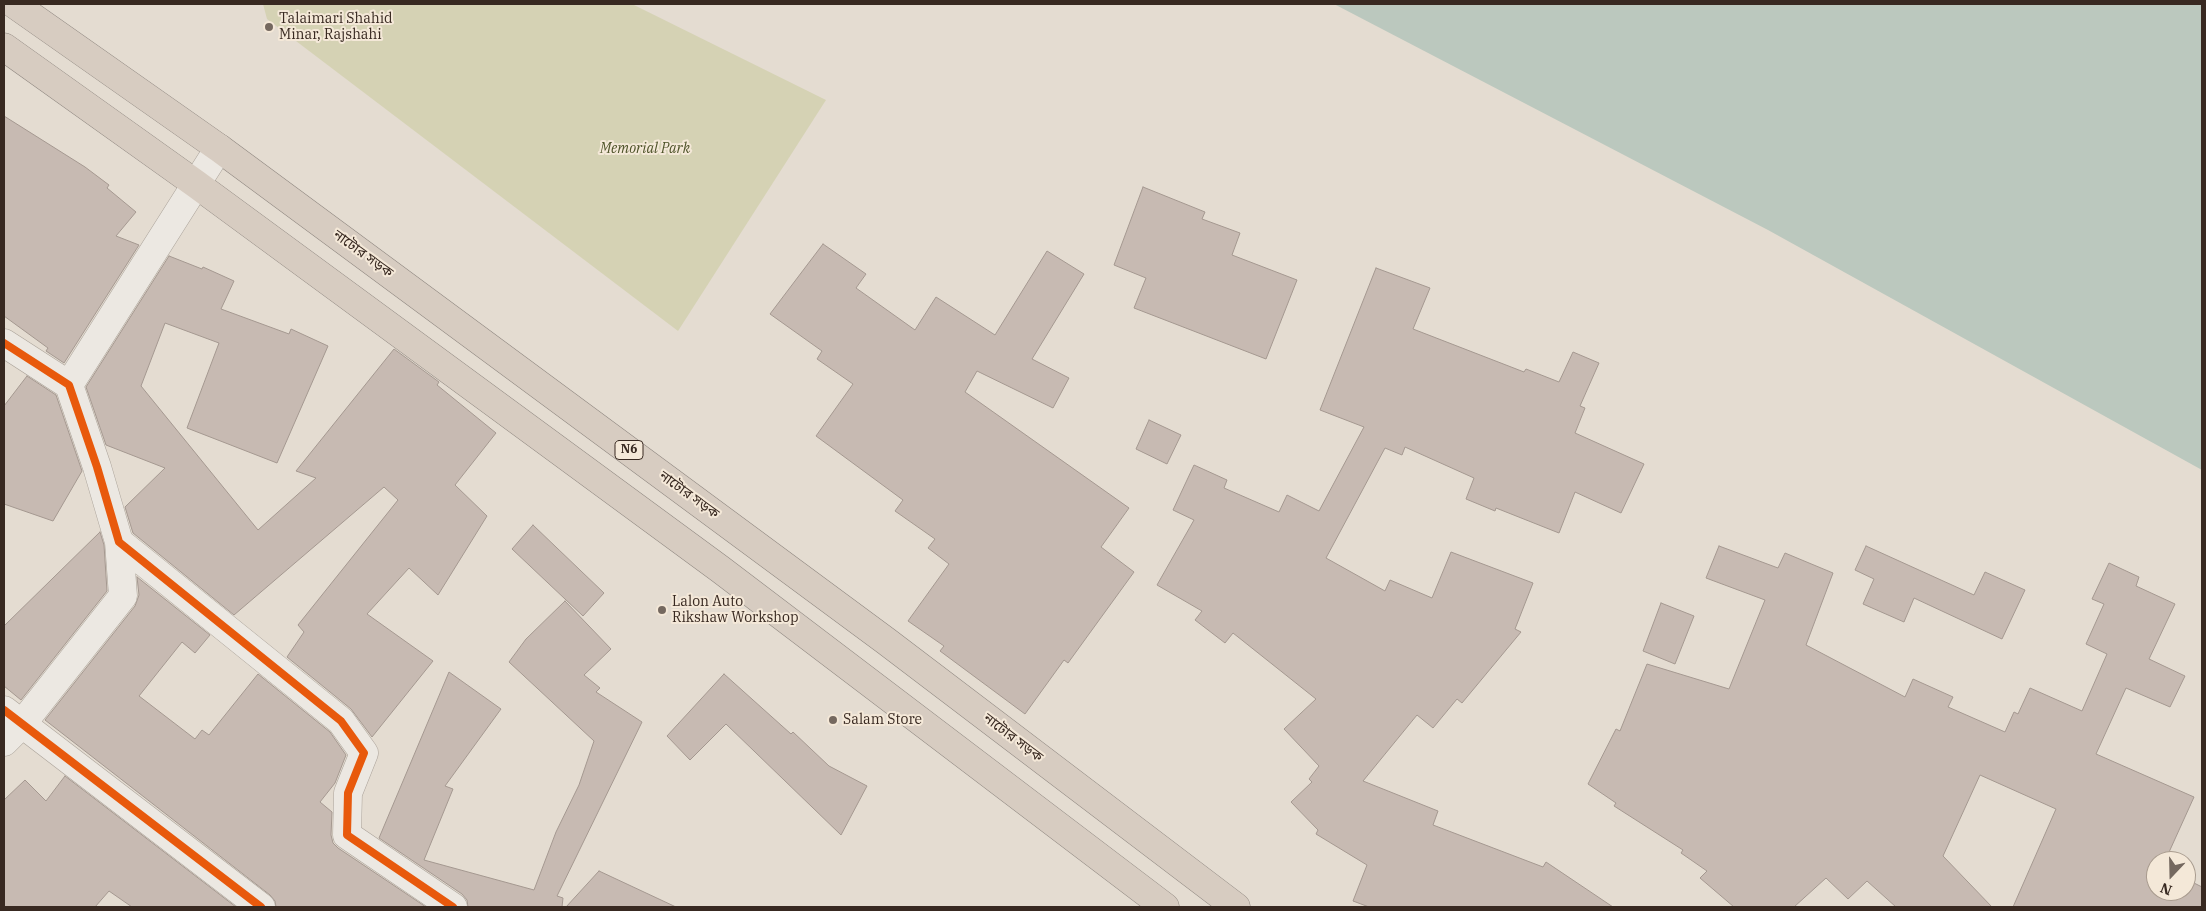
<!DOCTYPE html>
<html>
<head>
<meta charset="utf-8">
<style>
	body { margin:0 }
	#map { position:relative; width:2206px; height:911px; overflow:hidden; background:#e4dcd1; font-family:"IBM Plex Serif",serif }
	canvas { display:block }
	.frame { position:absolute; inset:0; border:5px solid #382921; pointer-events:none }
	.north { position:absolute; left:2146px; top:851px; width:50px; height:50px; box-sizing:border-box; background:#f4e8d8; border:1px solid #a99c8f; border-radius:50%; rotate:201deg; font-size:14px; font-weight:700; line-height:20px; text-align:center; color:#382921 }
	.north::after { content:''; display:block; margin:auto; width:18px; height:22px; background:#74685f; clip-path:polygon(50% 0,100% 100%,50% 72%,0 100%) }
</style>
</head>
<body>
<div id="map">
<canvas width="2206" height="911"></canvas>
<div class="frame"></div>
<div class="north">N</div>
</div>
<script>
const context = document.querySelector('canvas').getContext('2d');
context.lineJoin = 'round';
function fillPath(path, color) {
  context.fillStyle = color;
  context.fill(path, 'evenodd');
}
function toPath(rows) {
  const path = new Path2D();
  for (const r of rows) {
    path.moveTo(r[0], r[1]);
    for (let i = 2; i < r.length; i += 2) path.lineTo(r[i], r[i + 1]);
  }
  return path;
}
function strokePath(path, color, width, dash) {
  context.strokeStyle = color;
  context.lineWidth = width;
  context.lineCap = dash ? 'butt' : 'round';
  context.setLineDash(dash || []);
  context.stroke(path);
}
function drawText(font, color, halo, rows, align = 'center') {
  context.font = font + ' "IBM Plex Serif","Noto Sans Bengali",serif';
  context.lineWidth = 4;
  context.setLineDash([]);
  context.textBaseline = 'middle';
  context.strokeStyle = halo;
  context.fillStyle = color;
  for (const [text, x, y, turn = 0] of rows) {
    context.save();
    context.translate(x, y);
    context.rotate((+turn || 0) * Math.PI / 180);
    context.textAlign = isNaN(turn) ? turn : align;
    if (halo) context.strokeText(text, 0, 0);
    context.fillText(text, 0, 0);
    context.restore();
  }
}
const green = toPath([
	[263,4,632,4,826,100,678,331,267,19]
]);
const water = toPath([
	[1334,4,2202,4,2202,470,1768,230]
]);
const building = toPath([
	[4,116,85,167,109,185,107,188,136,212,116,236,139,245,64,363,46,351,48,348,4,316,4,116],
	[1143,187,1205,212,1202,219,1240,233,1232,255,1297,280,1266,359,1134,308,1146,278,1114,265,1143,187],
	[823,244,866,274,856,288,915,330,936,297,995,335,1047,251,1084,274,1032,359,1069,378,1053,408,977,371,965,392,1129,508,1101,547,1134,572,1068,663,1064,660,1025,714,940,651,944,646,908,621,949,564,928,548,935,539,895,511,903,500,816,436,853,384,817,359,822,351,770,314,823,244],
	[169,256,202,269,203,267,234,281,221,309,289,334,291,329,328,346,277,463,187,428,219,343,165,323,141,386,258,530,316,478,296,471,394,349,439,382,437,385,496,433,455,485,487,516,438,595,409,568,367,614,433,661,372,737,351,709,287,657,304,632,298,625,398,500,384,487,234,615,133,533,125,507,165,468,106,445,86,387,169,256],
	[1376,268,1430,288,1413,329,1524,372,1526,369,1559,382,1573,352,1599,363,1580,406,1585,408,1575,433,1644,464,1621,513,1575,492,1559,533,1496,508,1495,511,1466,499,1474,478,1405,447,1402,455,1385,448,1326,558,1385,591,1390,580,1432,598,1451,552,1533,583,1515,629,1521,632,1462,703,1457,699,1433,728,1417,715,1363,781,1438,811,1433,825,1543,867,1546,862,1613,907,1369,907,1353,901,1367,865,1316,834,1318,830,1291,802,1312,782,1309,779,1319,766,1284,729,1316,699,1233,633,1225,643,1195,620,1202,611,1157,585,1194,520,1173,510,1194,465,1227,480,1224,488,1279,512,1287,495,1319,511,1364,427,1320,410,1376,268],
	[27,376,56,395,82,471,53,521,4,504,4,406,27,376],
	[1149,420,1181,435,1167,464,1136,449,1149,420],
	[533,525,604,593,583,616,512,549,533,525],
	[100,532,104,545,107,591,21,700,4,686,4,626,100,532],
	[1719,546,1778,568,1785,553,1833,573,1806,645,1905,697,1913,679,1953,697,1948,707,2005,732,2014,712,2018,714,2030,688,2082,711,2107,654,2086,644,2104,604,2092,599,2109,563,2139,577,2136,586,2175,604,2149,659,2185,676,2170,707,2126,688,2096,754,2194,797,2165,861,2156,861,2156,891,2186,891,2186,879,2202,887,2202,907,2013,907,2056,809,1980,775,1943,856,1992,907,1896,907,1867,881,1848,899,1826,878,1794,907,1734,907,1700,878,1707,871,1681,853,1683,850,1614,806,1616,803,1588,784,1616,729,1620,731,1647,664,1729,689,1765,600,1706,578,1719,546],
	[1866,546,1974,595,1985,572,2025,590,2002,639,1914,598,1904,622,1863,604,1874,579,1855,570,1866,546],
	[137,577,210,635,195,653,182,642,139,696,195,739,202,730,209,735,258,674,330,732,346,755,335,783,320,802,332,812,331,835,333,843,338,848,426,907,276,907,275,901,270,895,45,720,135,606,139,595,137,577],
	[565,601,611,649,584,675,600,688,596,692,642,722,557,896,563,898,562,907,468,907,467,900,462,894,379,838,449,672,501,709,445,786,453,789,424,860,534,890,556,832,579,785,594,741,509,662,526,639,565,601],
	[1661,603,1694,616,1675,664,1643,651,1661,603],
	[724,674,791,734,793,732,829,766,867,786,841,835,726,724,690,760,667,736,724,674],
	[65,776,236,907,132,907,109,891,95,907,4,907,4,800,25,780,46,801,65,776],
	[599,871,676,907,566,907,599,871]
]);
const minor = toPath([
	[4,343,69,385,97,467,119,542,341,721,364,753,348,793,347,835,453,907],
	[69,385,219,148],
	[4,710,261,907],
	[4,742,22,724,123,596,119,542]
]);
const highway = toPath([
	[14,4,219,148,886,641,1236,907],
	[4,47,196,184,720,569,1165,907]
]);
const cycleway = toPath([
	[4,343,69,385,97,467,119,542,341,721,364,753,348,793,347,835,453,907],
	[4,710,261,907]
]);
const markers = [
	[269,27,5,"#74685f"],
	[662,610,5,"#74685f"],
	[833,720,5,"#74685f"]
];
const shields = [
	[629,450,28]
];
const shieldNames = [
	["N6",629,450]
];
const poiNames = [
	["Talaimari Shahid",279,19],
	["Minar, Rajshahi",279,35],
	["Lalon Auto",672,602],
	["Rikshaw Workshop",672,618],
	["Salam Store",843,720]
];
const parkNames = [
	["Memorial Park",645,149]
];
const streetNames = [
	["নাটোর সড়ক",363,254,36],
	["নাটোর সড়ক",689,495,36],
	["নাটোর সড়ক",1013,738,37]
];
fillPath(green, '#d5d2b4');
fillPath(water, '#bbc8be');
fillPath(building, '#c7bab2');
strokePath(building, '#a49890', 1);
strokePath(minor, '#aaa299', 29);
strokePath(highway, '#8f8780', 29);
strokePath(minor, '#ece8e2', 28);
strokePath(highway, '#d7ccc1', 28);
strokePath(cycleway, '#e8590c', 8);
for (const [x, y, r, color] of markers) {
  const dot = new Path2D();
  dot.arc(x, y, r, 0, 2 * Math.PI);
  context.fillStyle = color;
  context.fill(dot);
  strokePath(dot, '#f4e8d8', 2);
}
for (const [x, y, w] of shields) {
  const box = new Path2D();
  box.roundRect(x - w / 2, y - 9.5, w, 19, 4);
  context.fillStyle = '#f4e8d8';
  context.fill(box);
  strokePath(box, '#382921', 1);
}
drawText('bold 12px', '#382921', null, shieldNames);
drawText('14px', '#382921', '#f4e8d8', poiNames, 'left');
drawText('italic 14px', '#4e5329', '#f4e8d8', parkNames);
drawText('14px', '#382921', '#f4e8d8', streetNames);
</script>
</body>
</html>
